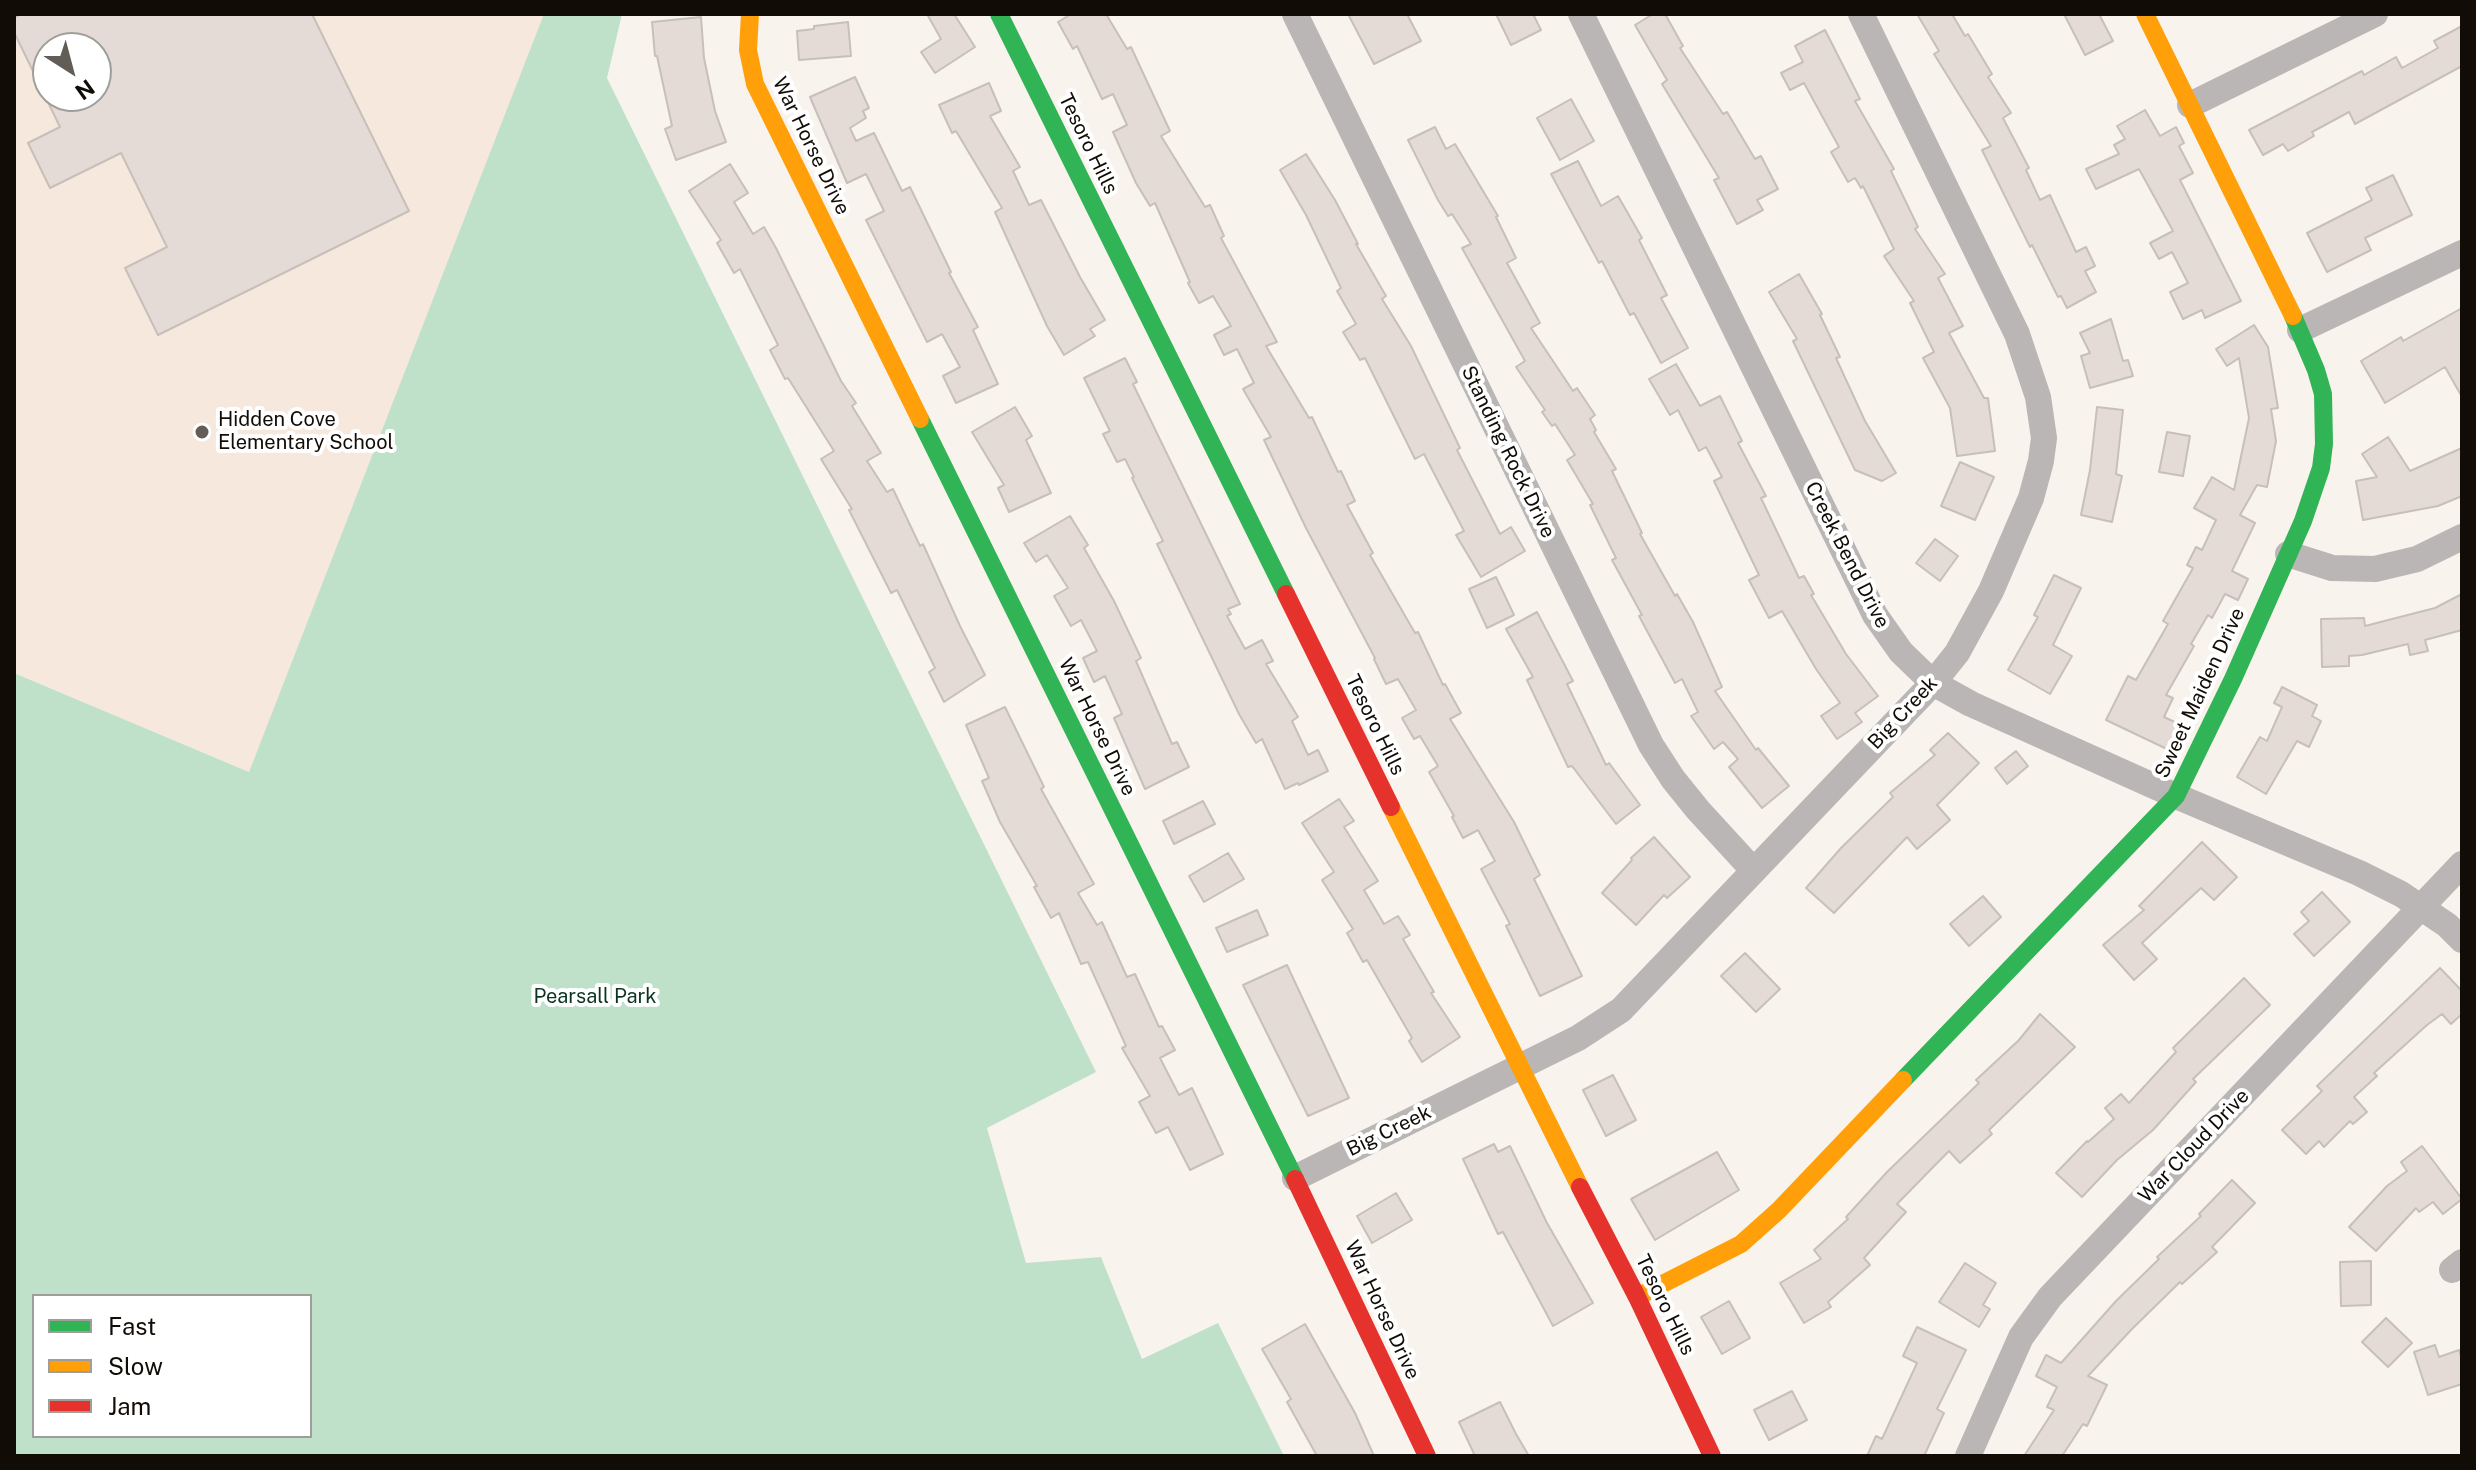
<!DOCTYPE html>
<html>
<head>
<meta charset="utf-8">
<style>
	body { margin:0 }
	#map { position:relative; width:2476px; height:1470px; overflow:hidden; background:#f9f3ed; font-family:"Public Sans",sans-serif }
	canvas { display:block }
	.frame { position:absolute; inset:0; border:16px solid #110c06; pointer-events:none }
	.legend { position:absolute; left:32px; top:1294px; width:280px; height:144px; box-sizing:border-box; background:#fff; border:2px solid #a09e9b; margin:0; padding:10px 14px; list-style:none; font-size:24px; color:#110c06 }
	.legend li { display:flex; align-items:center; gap:16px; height:40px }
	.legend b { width:40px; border:2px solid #a09e9b }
	.north { position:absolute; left:32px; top:32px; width:80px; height:80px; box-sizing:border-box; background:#fff; border:2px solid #a09e9b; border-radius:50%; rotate:144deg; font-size:22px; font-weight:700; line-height:32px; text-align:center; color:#110c06 }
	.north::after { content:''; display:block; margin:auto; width:28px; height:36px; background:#625d57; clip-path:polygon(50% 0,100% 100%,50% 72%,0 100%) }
</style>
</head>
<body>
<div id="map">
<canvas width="2476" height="1470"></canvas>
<div class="frame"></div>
<ul class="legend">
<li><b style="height:10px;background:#30b455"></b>Fast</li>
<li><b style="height:10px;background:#ff9f0a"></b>Slow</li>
<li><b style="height:10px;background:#e5322d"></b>Jam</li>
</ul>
<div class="north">N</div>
</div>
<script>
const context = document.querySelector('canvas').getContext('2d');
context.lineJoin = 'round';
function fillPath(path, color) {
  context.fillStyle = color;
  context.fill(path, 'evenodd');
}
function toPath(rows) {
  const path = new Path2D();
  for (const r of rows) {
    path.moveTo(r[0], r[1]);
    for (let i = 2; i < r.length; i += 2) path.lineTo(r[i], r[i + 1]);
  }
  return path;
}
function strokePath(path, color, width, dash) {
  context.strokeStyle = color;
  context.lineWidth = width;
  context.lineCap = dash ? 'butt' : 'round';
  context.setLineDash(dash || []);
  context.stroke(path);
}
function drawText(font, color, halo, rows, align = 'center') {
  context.font = font + ' "Public Sans",sans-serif';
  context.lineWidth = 8;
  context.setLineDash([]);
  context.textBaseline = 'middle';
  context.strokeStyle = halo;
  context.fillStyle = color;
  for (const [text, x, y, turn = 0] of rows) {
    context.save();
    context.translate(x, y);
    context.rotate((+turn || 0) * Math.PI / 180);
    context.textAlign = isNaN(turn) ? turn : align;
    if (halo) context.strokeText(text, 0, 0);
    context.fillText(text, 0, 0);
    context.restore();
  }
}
const education = toPath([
	[14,14,547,14,249,772,14,673],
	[48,48,96,48,96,96,48,96]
]);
const green = toPath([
	[544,14,622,14,607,78,1096,1072,987,1128,1026,1263,1101,1257,1142,1359,1218,1323,1284,1456,14,1456,14,673,249,772],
	[34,1296,310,1296,310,1436,34,1436]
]);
const building = toPath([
	[21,14,312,14,409,211,158,335,125,268,167,247,121,153,50,188,28,143,60,127,14,32,14,18,21,14],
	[48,48,96,48,96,96,48,96,48,48],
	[927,14,954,14,975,47,935,73,921,52,941,39,927,14],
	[1071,14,1106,14,1127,49,1131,47,1170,131,1161,136,1205,207,1210,205,1224,236,1221,238,1277,342,1266,346,1309,418,1312,417,1338,472,1341,471,1355,501,1347,505,1373,553,1370,555,1415,633,1418,632,1443,685,1445,684,1461,713,1450,719,1514,822,1540,875,1534,879,1582,976,1540,996,1506,926,1510,924,1481,869,1495,861,1478,830,1463,838,1452,817,1454,816,1429,772,1438,766,1420,736,1414,739,1402,718,1416,710,1398,679,1386,684,1374,659,1375,658,1306,528,1264,440,1271,437,1243,389,1254,383,1237,349,1224,355,1214,335,1231,326,1213,296,1199,303,1188,283,1190,282,1155,203,1150,206,1136,183,1113,132,1127,125,1113,94,1102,99,1077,46,1073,49,1058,22,1071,14],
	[1348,14,1407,14,1421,41,1374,64,1348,14],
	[1496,14,1533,14,1541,30,1511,45,1496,14],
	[1653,14,1665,14,1683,46,1680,48,1723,114,1727,112,1755,159,1761,156,1778,189,1757,200,1763,210,1737,224,1714,180,1719,178,1662,84,1667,80,1635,25,1653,14],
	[1917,14,1952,14,1965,36,1968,34,1992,74,1988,77,2011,113,2003,118,2029,168,2026,170,2040,200,2050,195,2076,252,2086,247,2095,266,2085,271,2096,292,2067,308,2061,296,2058,297,2032,245,2030,247,1982,150,1991,146,1934,54,1939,51,1917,14],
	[2064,14,2099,14,2113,41,2085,55,2064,14],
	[701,17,704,58,715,111,726,142,676,160,665,129,672,126,657,56,655,56,652,22,701,17],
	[848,22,851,56,799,60,797,31,814,29,814,26,848,22],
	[2462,26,2462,66,2355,124,2349,112,2312,132,2314,136,2288,151,2283,144,2263,155,2249,130,2362,71,2364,75,2396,57,2402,68,2438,48,2434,41,2462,26],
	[1825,30,1860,99,1855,101,1894,169,1891,171,1918,227,1915,229,1945,274,1938,278,1963,326,1949,333,1984,398,1988,398,1995,451,1957,456,1950,408,1923,358,1934,352,1910,303,1914,301,1884,256,1894,249,1863,186,1861,188,1855,178,1848,182,1831,152,1839,147,1804,83,1790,90,1781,73,1803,62,1795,46,1825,30],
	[855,77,869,108,863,111,866,118,850,128,856,141,874,133,902,191,910,187,951,272,949,273,978,327,973,330,998,384,956,403,943,376,960,367,942,334,927,342,866,220,884,211,866,174,847,183,810,97,855,77],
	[989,83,1001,111,990,116,1020,167,1013,171,1029,205,1041,200,1080,277,1105,320,1090,329,1095,336,1064,355,1047,326,995,212,1002,208,956,131,952,133,939,105,989,83],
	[1571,99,1594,141,1560,160,1537,118,1571,99],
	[2145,110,2160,136,2176,127,2184,143,2179,146,2193,173,2180,180,2241,301,2205,318,2202,310,2183,319,2170,292,2188,283,2172,252,2159,259,2150,243,2173,231,2139,169,2096,189,2086,169,2119,154,2114,145,2125,139,2117,126,2145,110],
	[1435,127,1446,149,1455,144,1498,216,1496,217,1516,258,1507,263,1540,323,1531,328,1573,391,1577,388,1595,415,1590,419,1596,430,1594,432,1616,469,1612,471,1642,533,1640,534,1675,596,1677,594,1693,622,1722,687,1715,691,1756,750,1758,748,1789,786,1762,808,1729,767,1738,759,1723,742,1714,749,1691,716,1698,712,1682,679,1675,683,1639,616,1642,615,1612,560,1616,558,1590,505,1593,504,1567,460,1575,455,1555,424,1552,426,1542,412,1545,410,1516,367,1525,361,1462,248,1471,244,1452,214,1448,216,1438,200,1408,140,1435,127],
	[1306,154,1335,200,1358,244,1356,244,1386,296,1382,299,1411,346,1460,448,1457,450,1500,534,1511,527,1525,551,1481,577,1456,535,1464,531,1424,454,1415,459,1365,358,1360,360,1343,332,1356,324,1337,291,1341,288,1306,215,1280,170,1306,154],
	[1578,161,1601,206,1618,196,1642,238,1639,240,1667,295,1661,298,1688,348,1661,363,1634,313,1630,315,1602,261,1599,263,1551,174,1578,161],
	[730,164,748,193,734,202,753,234,764,227,776,248,841,381,856,403,852,406,881,453,867,461,887,492,893,489,920,546,923,544,960,626,985,675,944,702,929,672,935,668,897,590,891,593,849,510,852,509,821,459,834,451,788,378,785,379,770,350,778,345,740,269,734,273,717,243,721,240,689,191,730,164],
	[2393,175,2412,215,2365,238,2371,250,2327,272,2307,233,2372,200,2366,188,2393,175],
	[1799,274,1822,314,1820,315,1840,357,1836,358,1865,421,1896,473,1882,481,1855,470,1793,341,1797,339,1769,292,1799,274],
	[2462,308,2462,397,2445,367,2385,403,2361,361,2401,337,2403,341,2462,308],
	[2111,319,2123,361,2128,360,2133,376,2090,388,2081,356,2090,353,2080,333,2111,319],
	[2254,325,2268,347,2278,408,2271,409,2276,441,2267,487,2257,485,2240,515,2255,523,2232,571,2248,579,2238,600,2225,594,2212,618,2208,615,2191,644,2194,646,2166,695,2173,698,2164,717,2181,725,2169,750,2106,720,2128,676,2136,680,2168,624,2163,621,2193,568,2187,565,2196,547,2202,550,2216,520,2194,508,2212,477,2234,490,2249,418,2239,358,2227,366,2216,349,2254,325],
	[1125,358,1137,382,1133,384,1240,604,1228,609,1231,614,1227,616,1245,649,1262,640,1273,661,1266,664,1298,717,1292,721,1308,755,1318,750,1328,771,1299,785,1298,783,1285,789,1262,739,1256,743,1239,714,1157,544,1163,541,1132,478,1134,477,1125,459,1117,462,1103,434,1110,431,1084,378,1125,358],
	[1676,364,1700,406,1720,396,1742,441,1738,443,1766,496,1761,498,1799,578,1804,576,1814,594,1811,595,1846,654,1878,696,1855,713,1862,722,1837,739,1821,716,1840,703,1816,669,1782,611,1769,618,1749,580,1759,575,1714,481,1722,477,1706,447,1699,451,1678,410,1670,415,1649,379,1676,364],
	[1015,407,1032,436,1026,440,1051,493,1009,512,998,488,1004,485,972,432,1015,407],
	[2097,407,2123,410,2116,474,2122,476,2112,522,2081,515,2090,470,2097,407],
	[2167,432,2190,436,2183,476,2159,472,2167,432],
	[2388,437,2410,471,2462,448,2462,496,2438,506,2363,520,2356,481,2377,477,2362,454,2388,437],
	[1960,462,1994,477,1975,520,1941,506,1960,462],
	[1070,516,1088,545,1084,548,1114,601,1141,658,1136,661,1172,744,1177,742,1189,767,1145,789,1114,718,1122,714,1105,676,1094,682,1083,658,1097,651,1081,620,1071,626,1054,596,1068,588,1047,555,1036,562,1024,543,1070,516],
	[1935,539,1958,556,1940,581,1916,563,1935,539],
	[2054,575,2081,588,2053,645,2072,656,2050,694,2008,670,2038,617,2034,615,2054,575],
	[1496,577,1514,615,1487,628,1469,589,1496,577],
	[2462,594,2462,630,2425,640,2428,651,2410,655,2408,644,2362,655,2349,656,2349,666,2322,667,2321,619,2364,618,2365,626,2435,608,2462,594],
	[1537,612,1573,681,1567,684,1606,765,1609,763,1640,805,1616,824,1572,766,1568,767,1527,680,1533,677,1506,629,1537,612],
	[2282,687,2317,705,2312,716,2321,721,2309,747,2297,741,2266,794,2237,777,2260,737,2267,741,2282,707,2274,703,2282,687],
	[1005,707,1044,787,1041,789,1094,884,1078,893,1097,925,1102,922,1127,977,1135,974,1159,1027,1162,1026,1175,1050,1160,1058,1179,1095,1192,1088,1223,1154,1190,1170,1168,1127,1156,1133,1139,1102,1150,1096,1122,1048,1126,1046,1088,962,1081,964,1059,913,1051,918,1034,887,1037,886,1000,822,982,781,989,778,966,725,1005,707],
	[1948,733,1979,763,1937,805,1950,820,1917,849,1907,837,1834,913,1806,888,1841,848,1893,797,1890,793,1935,755,1930,750,1948,733],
	[2016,751,2028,766,2007,784,1995,768,2016,751],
	[1339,799,1354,821,1344,827,1378,881,1364,890,1384,924,1398,916,1410,935,1403,939,1434,992,1431,993,1460,1037,1422,1062,1409,1041,1412,1038,1367,960,1363,962,1347,933,1353,929,1322,880,1334,872,1302,823,1339,799],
	[1203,801,1215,824,1174,844,1163,821,1203,801],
	[1654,837,1690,877,1667,898,1664,895,1636,925,1602,893,1632,860,1631,858,1654,837],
	[2202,842,2237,877,2214,900,2201,888,2142,943,2157,959,2134,980,2103,945,2144,910,2139,906,2202,842],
	[1228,853,1244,879,1204,902,1189,876,1228,853],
	[2322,892,2350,922,2314,956,2294,934,2309,921,2301,912,2322,892],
	[1983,896,2001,917,1969,946,1950,924,1983,896],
	[1257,910,1268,935,1227,952,1216,928,1257,910],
	[1745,953,1780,989,1756,1012,1721,976,1745,953],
	[1287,965,1349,1098,1308,1116,1243,985,1287,965],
	[2440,968,2462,991,2462,1014,2451,1024,2442,1014,2427,1025,2374,1073,2377,1076,2354,1097,2367,1112,2353,1124,2350,1121,2324,1147,2319,1141,2306,1154,2282,1130,2322,1091,2317,1086,2440,968],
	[2244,978,2270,1005,2193,1079,2196,1082,2153,1130,2117,1160,2082,1197,2056,1173,2087,1141,2088,1142,2114,1119,2105,1108,2121,1094,2129,1103,2176,1052,2173,1048,2244,978],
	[2040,1014,2075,1047,1989,1130,1992,1134,1960,1163,1949,1151,1897,1204,1906,1212,1864,1258,1870,1265,1828,1302,1831,1307,1804,1323,1780,1283,1821,1259,1814,1250,1848,1219,1846,1217,1887,1172,1979,1083,1976,1080,2019,1040,2040,1014],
	[1613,1075,1636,1120,1606,1136,1583,1090,1613,1075],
	[1494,1144,1498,1152,1510,1146,1547,1223,1593,1303,1553,1326,1503,1232,1498,1234,1463,1159,1494,1144],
	[2422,1146,2462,1199,2443,1214,2433,1202,2419,1212,2416,1208,2376,1251,2349,1227,2387,1186,2407,1171,2401,1162,2422,1146],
	[1717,1152,1739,1190,1655,1240,1631,1199,1717,1152],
	[2232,1180,2255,1203,2212,1247,2217,1252,2182,1284,2180,1282,2132,1329,2088,1376,2107,1385,2087,1426,2083,1424,2062,1456,2024,1456,2054,1410,2047,1407,2057,1387,2036,1376,2046,1355,2061,1363,2116,1301,2159,1259,2157,1257,2201,1216,2199,1214,2232,1180],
	[1396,1193,1412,1220,1372,1243,1357,1216,1396,1193],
	[2371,1261,2371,1305,2341,1306,2340,1262,2371,1261],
	[1965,1263,1996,1283,1983,1305,1990,1309,1979,1327,1939,1302,1965,1263],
	[1729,1301,1750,1338,1722,1354,1701,1317,1729,1301],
	[2386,1318,2412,1343,2388,1367,2362,1342,2386,1318],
	[1305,1324,1355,1413,1374,1456,1317,1456,1287,1402,1291,1399,1262,1349,1305,1324],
	[1917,1327,1966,1350,1937,1409,1944,1413,1924,1456,1867,1456,1876,1436,1882,1439,1917,1363,1903,1356,1917,1327],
	[2435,1345,2439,1357,2459,1350,2462,1360,2462,1384,2428,1395,2414,1352,2435,1345],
	[1792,1391,1807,1420,1769,1440,1754,1410,1792,1391],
	[1500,1402,1516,1434,1529,1456,1475,1456,1459,1422,1500,1402]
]);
const street = toPath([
	[1295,14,1651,745,1673,779,1698,810,1753,870],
	[1581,14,1875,615,1901,652,1933,683,1971,704,2176,796,2359,873,2401,894,2447,925,2462,940],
	[2190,105,2375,14],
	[2300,330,2462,253],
	[2288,554,2332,568,2375,569,2417,559,2462,537],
	[1295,1178,1578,1038,1621,1010,1933,683,1957,653,1991,591,2031,498,2041,461,2044,438,2038,397,2017,334,1861,14],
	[2452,1270,2462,1262],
	[1968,1456,2021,1337,2050,1297,2462,864]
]);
const fast = toPath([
	[999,14,1286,594],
	[920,419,1295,1179],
	[1903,1080,2176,796,2233,679,2303,521,2321,468,2324,444,2323,394,2316,370,2293,316]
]);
const slow = toPath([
	[750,14,748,50,755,84,920,419],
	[2145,14,2293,316],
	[1391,807,1580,1187],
	[1637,1297,1741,1244,1779,1210,1903,1080]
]);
const jam = toPath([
	[1286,594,1391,807],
	[1295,1179,1427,1456],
	[1580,1187,1637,1297,1712,1456]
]);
const markers = [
	[202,432,8,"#625d57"]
];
const streetNames = [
	["Tesoro Hills",1088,144,64],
	["War Horse Drive",811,146,64],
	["Standing Rock Drive",1508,452,64],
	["Creek Bend Drive",1847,555,63],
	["Sweet Maiden Drive",2200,693,-65],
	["Big Creek",1903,713,-47],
	["Tesoro Hills",1375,725,64],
	["War Horse Drive",1097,727,64],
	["Big Creek",1389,1131,-26],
	["War Cloud Drive",2194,1146,-46],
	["Tesoro Hills",1665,1305,64],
	["War Horse Drive",1382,1310,65]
];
const poiNames = [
	["Hidden Cove",218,420],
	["Elementary School",218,443]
];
const parkNames = [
	["Pearsall Park",595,997]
];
fillPath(education, '#f6e8dd');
fillPath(green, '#c0e1c9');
fillPath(building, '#e5dbd6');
strokePath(building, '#c6bfba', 2);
strokePath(street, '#bab6b6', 26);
strokePath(fast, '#30b455', 18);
strokePath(slow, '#ff9f0a', 18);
strokePath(jam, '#e5322d', 18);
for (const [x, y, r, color] of markers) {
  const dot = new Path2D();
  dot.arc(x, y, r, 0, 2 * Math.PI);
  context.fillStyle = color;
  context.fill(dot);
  strokePath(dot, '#fff', 3);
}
drawText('20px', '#110c06', '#fff', streetNames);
drawText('20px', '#110c06', '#fff', poiNames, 'left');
drawText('20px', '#0b3520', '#fff', parkNames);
</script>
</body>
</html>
